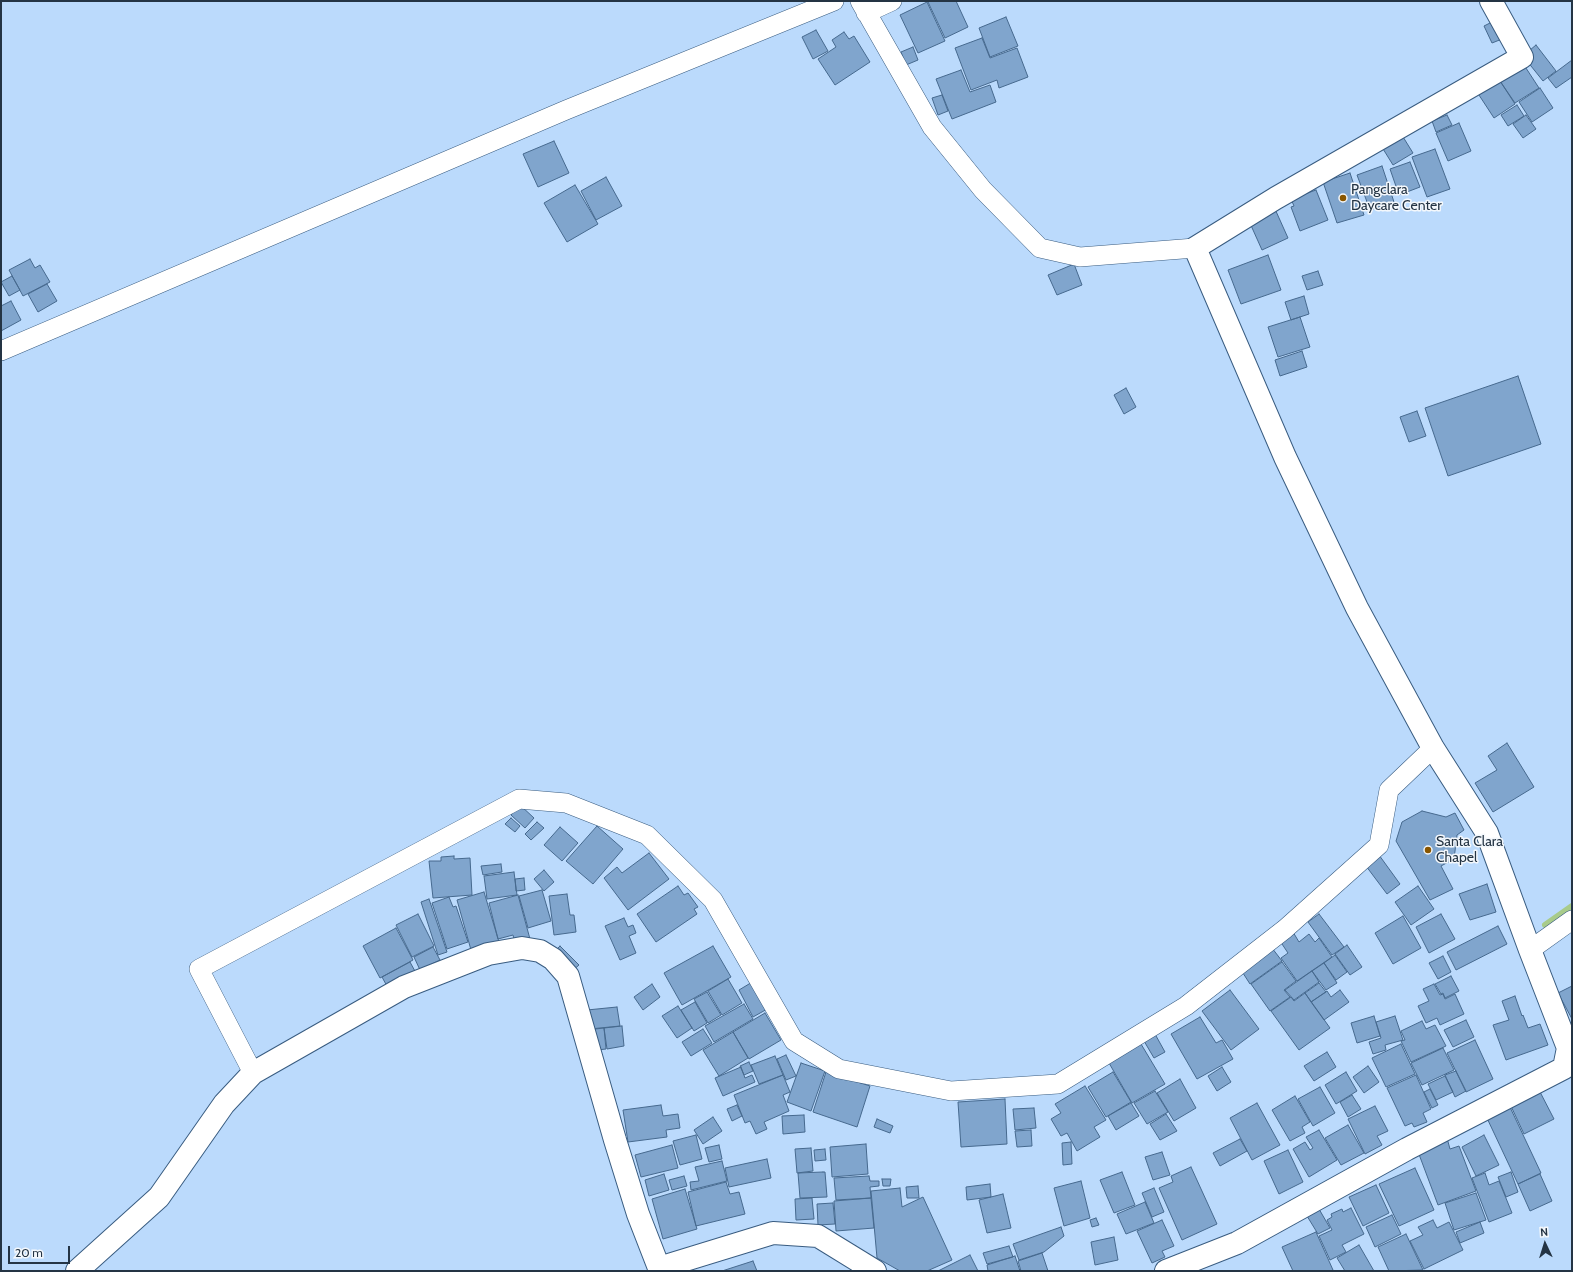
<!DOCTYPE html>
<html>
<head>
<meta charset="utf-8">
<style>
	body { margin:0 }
	#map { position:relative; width:1573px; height:1272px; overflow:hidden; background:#bbdafc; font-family:Cabin,sans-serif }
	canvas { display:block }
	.frame { position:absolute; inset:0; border:2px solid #243444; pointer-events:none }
	.north { position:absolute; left:1525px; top:1224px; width:40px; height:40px; -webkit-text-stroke:3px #f4f8fc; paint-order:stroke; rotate:356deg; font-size:11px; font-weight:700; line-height:16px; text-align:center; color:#243444 }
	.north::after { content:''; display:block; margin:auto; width:14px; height:18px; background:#243444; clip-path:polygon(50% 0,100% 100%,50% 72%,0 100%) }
	.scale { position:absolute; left:8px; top:1246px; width:62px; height:18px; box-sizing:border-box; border:2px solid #243444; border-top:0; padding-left:5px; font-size:12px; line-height:14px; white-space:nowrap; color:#243444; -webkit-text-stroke:3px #f4f8fc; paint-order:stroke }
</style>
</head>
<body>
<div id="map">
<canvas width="1573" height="1272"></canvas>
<div class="frame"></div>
<div class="north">N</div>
<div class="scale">20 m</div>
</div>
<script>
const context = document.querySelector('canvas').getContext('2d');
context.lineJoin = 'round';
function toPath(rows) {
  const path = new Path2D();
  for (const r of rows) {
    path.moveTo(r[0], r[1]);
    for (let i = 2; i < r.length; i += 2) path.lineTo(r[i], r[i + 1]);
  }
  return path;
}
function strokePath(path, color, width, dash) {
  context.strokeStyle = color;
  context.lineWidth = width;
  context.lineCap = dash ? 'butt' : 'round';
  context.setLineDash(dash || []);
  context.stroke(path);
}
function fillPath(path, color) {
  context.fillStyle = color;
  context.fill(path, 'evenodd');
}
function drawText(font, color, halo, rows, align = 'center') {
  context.font = font + ' Cabin,sans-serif';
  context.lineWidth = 3;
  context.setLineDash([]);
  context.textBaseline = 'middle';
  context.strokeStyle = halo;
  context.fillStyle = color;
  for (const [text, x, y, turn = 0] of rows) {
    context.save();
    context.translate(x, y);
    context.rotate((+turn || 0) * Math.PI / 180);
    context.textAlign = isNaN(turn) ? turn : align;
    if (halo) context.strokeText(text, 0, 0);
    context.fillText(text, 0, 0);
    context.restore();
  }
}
const stream = toPath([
	[1545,925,1572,906]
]);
const building = toPath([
	[930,1,956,1,968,27,945,38,928,2,930,1],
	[927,2,945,41,918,53,900,15,927,2],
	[1006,17,1018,46,990,57,979,28,1006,17],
	[1494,21,1502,39,1492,43,1484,26,1494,21],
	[816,30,828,51,813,59,802,37,816,30],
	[844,32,849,39,854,36,870,62,835,85,818,59,836,47,832,40,844,32],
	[982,38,990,58,1017,48,1028,77,999,88,997,80,971,90,955,48,982,38],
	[1536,45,1556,71,1543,81,1523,56,1536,45],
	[913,47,918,60,906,65,901,52,913,47],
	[1572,60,1572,77,1556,88,1548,78,1572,60],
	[1524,65,1539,88,1515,103,1498,78,1524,65],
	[961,70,970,92,990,85,996,102,952,119,936,79,961,70],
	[1498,78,1515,104,1494,118,1477,92,1498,78],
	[1540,88,1553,108,1532,122,1519,102,1540,88],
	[942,95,948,111,938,115,932,98,942,95],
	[1517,105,1524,116,1508,126,1501,115,1517,105],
	[1447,115,1452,125,1436,132,1432,121,1447,115],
	[1526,115,1536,129,1523,138,1513,124,1526,115],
	[1459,123,1471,151,1448,161,1436,133,1459,123],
	[1400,132,1413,153,1393,165,1380,144,1400,132],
	[554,141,569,173,538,187,523,154,554,141],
	[1435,149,1450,189,1427,197,1412,157,1435,149],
	[1410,162,1420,187,1399,195,1390,169,1410,162],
	[1382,166,1394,202,1370,210,1357,175,1382,166],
	[1350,173,1364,215,1337,223,1323,182,1350,173],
	[606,177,622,206,596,220,581,191,606,177],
	[575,185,598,224,567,242,544,203,575,185],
	[1316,190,1328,220,1300,231,1291,207,1294,206,1291,199,1316,190],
	[1275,209,1288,238,1262,250,1249,221,1275,209],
	[1268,255,1281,290,1241,304,1228,270,1268,255],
	[30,259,35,268,40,265,50,282,23,296,9,270,30,259],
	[1074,264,1082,285,1057,295,1048,275,1074,264],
	[1318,271,1323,285,1307,290,1302,276,1318,271],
	[12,276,20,290,9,296,1,282,12,276],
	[47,284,57,301,38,312,28,294,47,284],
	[1304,296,1309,314,1291,320,1285,302,1304,296],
	[11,301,21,320,1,331,1,306,11,301],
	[1300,317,1310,347,1278,357,1268,327,1300,317],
	[1302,351,1307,367,1280,376,1275,360,1302,351],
	[1518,376,1541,444,1448,476,1425,408,1518,376],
	[1126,388,1136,407,1124,414,1114,395,1126,388],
	[1417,411,1426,436,1409,442,1400,417,1417,411],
	[1507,743,1534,787,1493,812,1475,783,1497,770,1488,756,1507,743],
	[520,805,534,818,525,828,511,815,520,805],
	[1422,811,1446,817,1455,813,1464,830,1457,835,1454,859,1441,866,1453,889,1430,900,1396,841,1402,822,1422,811],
	[511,818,520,826,515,832,505,824,511,818],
	[537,822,544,828,531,840,525,834,537,822],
	[597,826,623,849,593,884,566,861,597,826],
	[560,827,578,843,562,861,544,845,560,827],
	[649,853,669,879,628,910,604,878,617,867,622,873,649,853],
	[1379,855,1400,884,1387,894,1366,866,1379,855],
	[454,856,454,859,470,858,472,895,433,898,429,861,441,861,441,857,454,856],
	[501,864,502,872,483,875,481,866,501,864],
	[544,870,554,882,544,891,534,879,544,870],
	[514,872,517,895,487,899,484,876,514,872],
	[524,878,525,890,516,891,515,879,524,878],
	[1487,884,1496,912,1470,920,1459,894,1487,884],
	[678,886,684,895,688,893,698,907,694,909,697,914,656,942,637,914,678,886],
	[1418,886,1434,909,1411,925,1395,902,1418,886],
	[542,890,551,921,528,928,519,896,542,890],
	[484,892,499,942,471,950,457,900,484,892],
	[567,894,570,915,574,915,576,932,554,935,549,896,567,894],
	[518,895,530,939,515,943,513,935,498,939,489,903,518,895],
	[449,897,453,907,456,906,468,942,447,949,432,903,449,897],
	[429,899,447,952,438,955,421,902,429,899],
	[418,914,434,946,412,957,396,925,418,914],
	[1319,914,1344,947,1332,955,1308,922,1319,914],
	[1441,914,1455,939,1429,953,1416,927,1441,914],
	[1403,916,1421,948,1393,964,1375,933,1403,916],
	[624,918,628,927,633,925,636,933,629,936,636,953,620,960,605,926,624,918],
	[1498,926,1507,944,1456,970,1447,952,1498,926],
	[396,928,413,960,380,978,363,946,396,928],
	[1293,932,1299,942,1309,934,1315,942,1319,938,1332,957,1297,981,1281,958,1288,953,1280,941,1293,932],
	[1347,945,1362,967,1350,975,1335,954,1347,945],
	[560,946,579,965,571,972,553,953,560,946],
	[713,946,731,977,682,1005,664,973,713,946],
	[433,947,440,960,420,970,414,957,433,947],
	[1272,948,1282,961,1250,984,1241,970,1272,948],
	[1335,955,1347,972,1336,980,1324,963,1335,955],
	[1443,956,1451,972,1438,979,1429,963,1443,956],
	[410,962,416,973,388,988,382,977,410,962],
	[1282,962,1296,981,1284,990,1290,997,1270,1011,1251,984,1282,962],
	[1324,963,1337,983,1326,990,1312,971,1324,963],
	[1312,971,1319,982,1294,1000,1285,990,1312,971],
	[1451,976,1459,991,1445,998,1443,993,1441,994,1435,984,1451,976],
	[728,979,742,1003,722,1015,708,991,728,979],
	[754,981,769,1008,753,1017,739,990,754,981],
	[1319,983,1326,992,1311,1002,1305,993,1319,983],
	[652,984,660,997,643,1010,634,997,652,984],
	[1434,984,1440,995,1443,994,1445,999,1455,994,1464,1014,1440,1025,1437,1018,1426,1023,1418,1006,1429,1001,1423,989,1434,984],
	[1572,986,1572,1019,1558,993,1572,986],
	[1230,990,1259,1029,1231,1050,1202,1011,1230,990],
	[1340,990,1349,1002,1324,1020,1311,1002,1327,991,1331,997,1340,990],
	[707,992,721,1015,708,1023,694,999,707,992],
	[1305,993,1330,1028,1299,1050,1271,1011,1291,997,1294,1001,1305,993],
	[1515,996,1522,1016,1523,1015,1528,1028,1540,1024,1548,1045,1506,1060,1493,1025,1509,1020,1502,1001,1515,996],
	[695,1002,707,1023,694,1031,681,1010,695,1002],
	[744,1004,753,1019,714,1042,705,1026,744,1004],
	[678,1006,692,1028,677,1038,662,1016,678,1006],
	[617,1007,620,1026,590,1029,587,1010,617,1007],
	[765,1013,781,1040,749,1059,733,1032,765,1013],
	[1374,1016,1380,1036,1357,1043,1351,1023,1374,1016],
	[1395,1016,1403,1040,1385,1045,1386,1050,1373,1054,1369,1042,1381,1038,1376,1022,1395,1016],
	[1200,1017,1216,1043,1222,1040,1233,1059,1197,1079,1171,1034,1200,1017],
	[1466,1020,1474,1037,1453,1047,1444,1030,1466,1020],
	[1422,1021,1426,1029,1435,1025,1446,1046,1411,1062,1401,1041,1405,1040,1401,1031,1422,1021],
	[622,1026,624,1046,607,1049,604,1028,622,1026],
	[604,1028,606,1049,597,1050,595,1029,604,1028],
	[703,1029,712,1043,691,1056,682,1042,703,1029],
	[733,1032,748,1058,719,1076,703,1050,733,1032],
	[1155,1034,1165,1052,1154,1058,1144,1041,1155,1034],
	[1475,1040,1493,1079,1466,1092,1447,1053,1475,1040],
	[1141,1044,1165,1084,1132,1103,1109,1063,1141,1044],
	[1401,1044,1415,1074,1386,1087,1372,1058,1401,1044],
	[1443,1048,1454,1070,1422,1085,1411,1063,1443,1048],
	[1327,1052,1336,1067,1314,1081,1304,1066,1327,1052],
	[786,1055,796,1076,786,1080,777,1059,786,1055],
	[775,1056,783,1075,759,1084,751,1065,775,1056],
	[749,1062,753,1071,744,1075,740,1066,749,1062],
	[801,1063,825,1071,811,1111,787,1102,801,1063],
	[1368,1066,1379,1082,1364,1093,1353,1077,1368,1066],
	[741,1067,745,1078,752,1075,755,1082,723,1096,715,1078,741,1067],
	[1222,1067,1231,1082,1217,1091,1208,1076,1222,1067],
	[1456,1071,1466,1091,1455,1097,1445,1075,1456,1071],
	[826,1072,870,1086,857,1127,813,1112,826,1072],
	[1113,1072,1131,1102,1106,1117,1088,1087,1113,1072],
	[1346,1072,1357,1091,1336,1104,1325,1085,1346,1072],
	[783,1075,790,1092,783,1095,789,1111,764,1122,767,1129,756,1134,750,1121,745,1123,734,1095,783,1075],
	[1416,1075,1431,1109,1423,1113,1427,1122,1414,1127,1412,1123,1405,1126,1387,1088,1416,1075],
	[1445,1076,1453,1092,1436,1100,1428,1084,1445,1076],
	[1180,1079,1196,1108,1174,1121,1157,1093,1180,1079],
	[1085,1086,1106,1120,1094,1127,1100,1137,1077,1151,1067,1133,1061,1136,1051,1119,1061,1113,1055,1104,1085,1086],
	[1320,1087,1335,1113,1313,1126,1298,1099,1320,1087],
	[1430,1089,1438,1105,1432,1108,1424,1092,1430,1089],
	[1539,1090,1554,1119,1524,1134,1510,1104,1539,1090],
	[1155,1091,1168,1112,1147,1124,1134,1103,1155,1091],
	[1352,1095,1361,1109,1348,1117,1340,1102,1352,1095],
	[1295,1096,1310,1122,1302,1127,1305,1133,1290,1141,1272,1110,1295,1096],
	[1005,1099,1007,1144,961,1147,958,1102,1005,1099],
	[1131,1103,1139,1116,1116,1130,1108,1116,1131,1103],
	[1257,1103,1280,1145,1252,1160,1230,1118,1257,1103],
	[661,1105,663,1116,678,1114,680,1128,666,1130,667,1137,628,1142,623,1110,661,1105],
	[737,1105,742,1116,732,1121,727,1109,737,1105],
	[1509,1105,1541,1173,1518,1184,1486,1116,1509,1105],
	[1375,1106,1388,1131,1377,1136,1382,1145,1365,1154,1348,1119,1375,1106],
	[1034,1108,1036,1128,1015,1130,1013,1109,1034,1108],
	[1166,1114,1177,1131,1160,1140,1150,1124,1166,1114],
	[804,1115,805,1132,783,1134,782,1116,804,1115],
	[713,1117,722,1131,703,1144,694,1130,713,1117],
	[877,1119,893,1126,890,1133,874,1127,877,1119],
	[1348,1125,1364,1153,1341,1165,1325,1138,1348,1125],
	[1031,1130,1032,1146,1017,1147,1015,1131,1031,1130],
	[1319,1130,1337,1160,1309,1177,1293,1149,1305,1142,1310,1150,1313,1148,1306,1137,1319,1130],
	[696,1135,702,1159,680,1165,673,1141,696,1135],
	[1484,1135,1499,1165,1476,1176,1462,1147,1484,1135],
	[1447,1138,1450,1149,1459,1146,1476,1191,1438,1205,1417,1149,1447,1138],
	[1240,1139,1247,1151,1220,1166,1213,1153,1240,1139],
	[1071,1142,1072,1164,1063,1165,1062,1143,1071,1142],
	[866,1144,868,1174,832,1177,830,1147,866,1144],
	[672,1145,678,1168,641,1177,635,1155,672,1145],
	[719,1145,722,1159,709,1162,705,1148,719,1145],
	[811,1148,813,1171,797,1173,795,1149,811,1148],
	[825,1149,826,1160,815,1161,814,1150,825,1149],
	[1288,1150,1303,1182,1279,1194,1264,1161,1288,1150],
	[1162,1152,1170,1175,1153,1180,1145,1157,1162,1152],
	[767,1159,771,1178,729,1187,725,1168,767,1159],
	[722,1161,727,1181,691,1190,690,1182,699,1181,695,1167,722,1161],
	[1191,1167,1217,1224,1182,1240,1159,1188,1173,1182,1171,1176,1191,1167],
	[1415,1168,1434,1210,1399,1226,1379,1184,1415,1168],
	[823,1172,825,1172,827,1197,800,1198,798,1173,823,1172],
	[1122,1172,1135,1205,1114,1213,1100,1180,1122,1172],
	[1511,1172,1518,1192,1506,1197,1498,1177,1511,1172],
	[1485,1173,1489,1185,1499,1181,1512,1213,1489,1222,1472,1178,1485,1173],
	[664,1174,669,1190,649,1196,645,1180,664,1174],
	[1540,1174,1552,1201,1530,1211,1518,1184,1540,1174],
	[684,1176,687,1186,672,1190,669,1180,684,1176],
	[869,1176,870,1181,879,1181,879,1186,870,1187,871,1198,836,1200,834,1178,869,1176],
	[882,1179,891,1179,890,1186,883,1186,882,1179],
	[1081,1181,1090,1218,1064,1226,1054,1188,1081,1181],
	[726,1182,730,1194,739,1192,745,1214,696,1226,688,1192,726,1182],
	[990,1184,991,1197,967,1200,966,1187,990,1184],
	[1376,1185,1389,1213,1363,1226,1349,1197,1376,1185],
	[918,1186,919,1198,907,1198,906,1187,918,1186],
	[900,1188,902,1207,923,1197,952,1260,927,1271,900,1271,877,1258,871,1191,900,1188],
	[1154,1188,1164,1212,1152,1217,1142,1193,1154,1188],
	[685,1189,697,1229,663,1239,652,1199,685,1189],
	[1476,1193,1486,1220,1454,1230,1445,1203,1476,1193],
	[1003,1194,1011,1228,987,1233,979,1200,1003,1194],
	[812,1198,814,1219,796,1220,795,1199,812,1198],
	[871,1198,874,1228,836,1231,834,1201,871,1198],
	[1145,1202,1154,1223,1126,1234,1117,1214,1145,1202],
	[833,1203,835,1224,818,1225,817,1204,833,1203],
	[1351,1208,1364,1234,1342,1245,1346,1252,1330,1260,1319,1236,1332,1230,1327,1220,1332,1217,1331,1214,1342,1209,1343,1212,1351,1208],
	[1319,1209,1330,1228,1318,1234,1307,1216,1319,1209],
	[1392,1215,1401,1234,1375,1247,1366,1227,1392,1215],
	[1096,1218,1099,1225,1092,1227,1090,1220,1096,1218],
	[1162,1220,1174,1246,1162,1251,1165,1257,1152,1263,1137,1231,1162,1220],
	[1433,1220,1437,1228,1449,1222,1463,1250,1424,1269,1410,1241,1423,1235,1418,1227,1433,1220],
	[1480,1222,1484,1233,1460,1243,1456,1232,1480,1222],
	[1061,1227,1064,1236,1044,1252,1019,1260,1013,1244,1061,1227],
	[1316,1232,1333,1270,1330,1271,1293,1271,1282,1247,1316,1232],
	[1406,1234,1423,1270,1389,1271,1378,1247,1406,1234],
	[1114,1237,1118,1260,1095,1265,1091,1242,1114,1237],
	[1359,1245,1374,1271,1345,1271,1337,1258,1359,1245],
	[1009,1246,1013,1257,987,1264,983,1253,1009,1246],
	[1042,1253,1048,1271,1021,1271,1018,1261,1042,1253],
	[970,1255,978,1271,938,1271,970,1255],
	[1015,1256,1020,1271,988,1271,987,1265,1015,1256],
	[753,1261,757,1271,722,1271,753,1261]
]);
const minor = toPath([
	[860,1,932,127,983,190,1040,248,1080,257,1195,248],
	[866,13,892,1],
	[1,351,566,110,834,1],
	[1530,950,1572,920],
	[253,1073,199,969,519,799,566,803,647,835,713,900,794,1041,839,1069,951,1091,1058,1084,1186,1006,1285,929,1379,845,1389,790,1433,748]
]);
const tertiary = toPath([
	[77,1271,159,1197,224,1104,253,1073,404,987,488,954,522,948,540,951,553,959,568,976,615,1140,638,1214,659,1268,773,1233,818,1236,875,1271],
	[1166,1271,1237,1243,1407,1149,1564,1068,1568,1048,1530,950,1487,833,1433,748,1357,608,1285,457,1195,248,1276,198,1522,57,1491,1]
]);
const markers = [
	[1343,198,4,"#895600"],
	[1428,850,4,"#895600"]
];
const poiNames = [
	["Pangclara",1351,190],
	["Daycare Center",1351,206],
	["Santa Clara",1436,842],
	["Chapel",1436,858]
];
strokePath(stream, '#a8cb8a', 6);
fillPath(building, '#80a5cd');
strokePath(building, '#46698e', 1);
strokePath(minor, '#395c80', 20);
strokePath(tertiary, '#395c80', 24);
strokePath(minor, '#fff', 19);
strokePath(tertiary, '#fff', 22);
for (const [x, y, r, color] of markers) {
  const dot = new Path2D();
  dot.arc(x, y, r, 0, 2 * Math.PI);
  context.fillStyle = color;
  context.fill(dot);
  strokePath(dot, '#f4f8fc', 1.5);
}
drawText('14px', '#243444', '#f4f8fc', poiNames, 'left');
</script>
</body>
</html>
